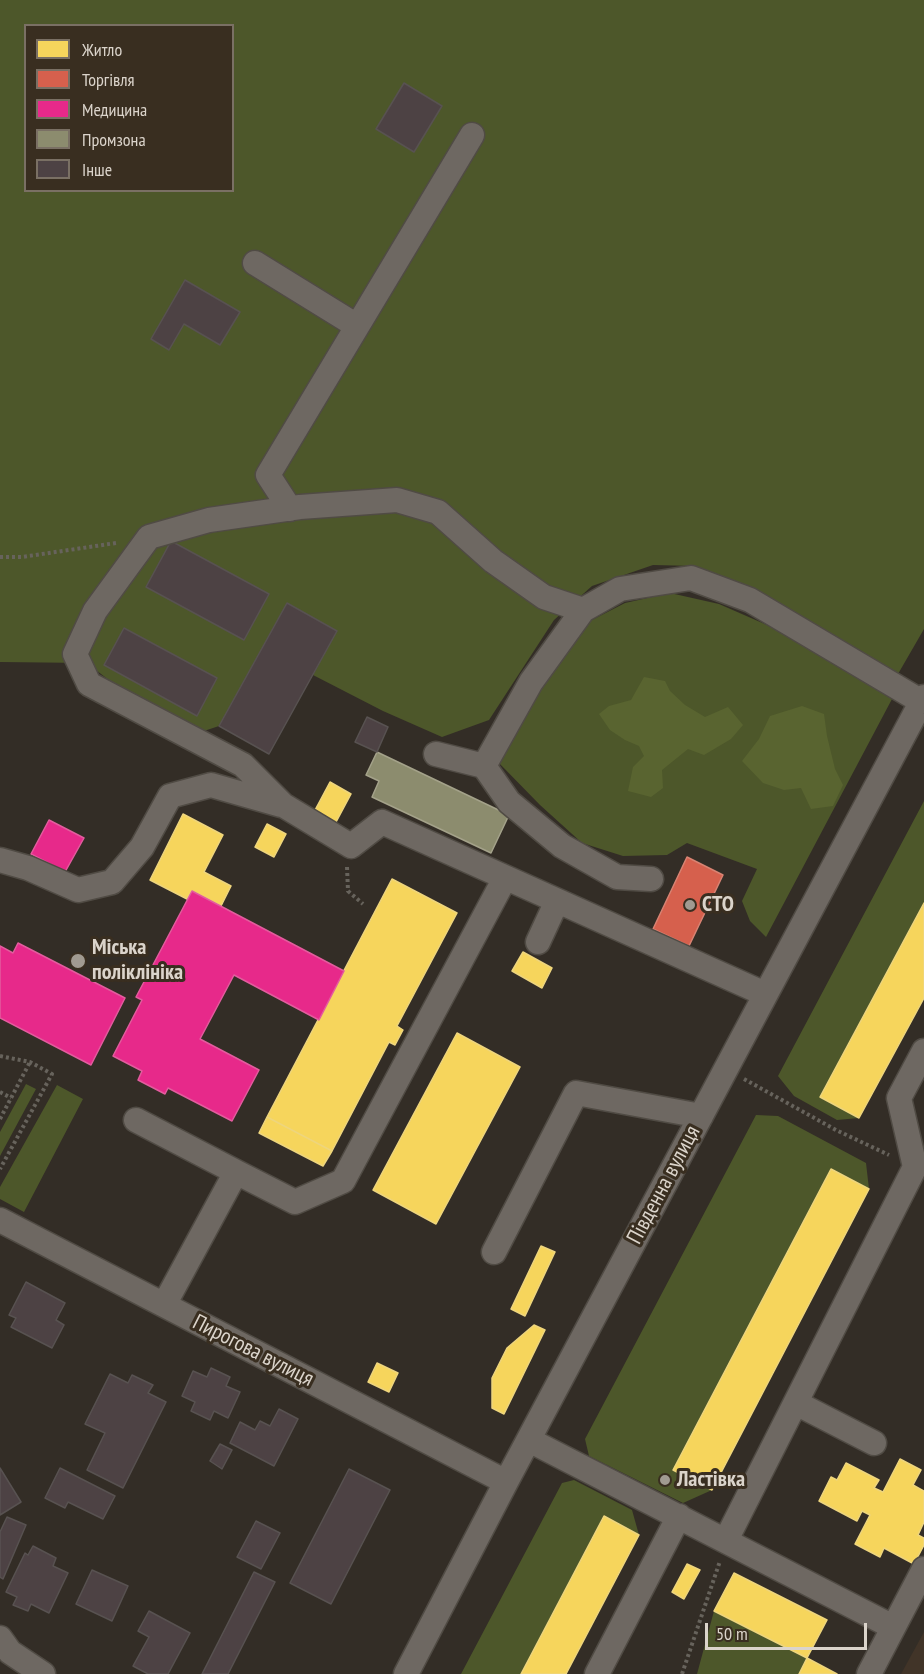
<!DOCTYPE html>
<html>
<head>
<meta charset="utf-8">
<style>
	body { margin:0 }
	#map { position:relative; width:924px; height:1674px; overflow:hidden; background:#332d26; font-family:"PT Sans Narrow",sans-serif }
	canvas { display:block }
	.legend { position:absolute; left:24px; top:24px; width:210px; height:168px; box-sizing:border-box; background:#392e20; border:2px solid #7a7064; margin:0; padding:8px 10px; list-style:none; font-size:18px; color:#dbd4cb }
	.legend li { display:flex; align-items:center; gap:12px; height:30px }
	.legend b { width:30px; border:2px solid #7a7064 }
	.scale { position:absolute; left:705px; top:1623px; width:162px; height:27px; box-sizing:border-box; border:3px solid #dbd4cb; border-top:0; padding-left:8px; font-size:18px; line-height:21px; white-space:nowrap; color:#dbd4cb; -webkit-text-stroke:4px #392e20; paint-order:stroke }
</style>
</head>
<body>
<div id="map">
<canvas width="924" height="1674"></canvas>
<ul class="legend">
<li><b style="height:16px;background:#f6d55c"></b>Житло</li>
<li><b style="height:16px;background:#d6604d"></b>Торгівля</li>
<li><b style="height:16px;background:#e7298a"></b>Медицина</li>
<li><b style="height:16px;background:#8c8c6e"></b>Промзона</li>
<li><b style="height:16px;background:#4d4244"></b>Інше</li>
</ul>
<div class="scale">50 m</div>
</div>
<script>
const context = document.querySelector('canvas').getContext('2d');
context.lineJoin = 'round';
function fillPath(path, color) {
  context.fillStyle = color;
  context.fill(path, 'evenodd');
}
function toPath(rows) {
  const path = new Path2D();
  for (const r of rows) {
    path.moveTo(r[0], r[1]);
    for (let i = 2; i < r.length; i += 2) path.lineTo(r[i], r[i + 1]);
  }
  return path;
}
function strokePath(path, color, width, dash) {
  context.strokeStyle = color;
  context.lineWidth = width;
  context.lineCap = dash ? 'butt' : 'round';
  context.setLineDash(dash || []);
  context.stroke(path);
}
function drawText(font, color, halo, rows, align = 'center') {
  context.font = font + ' "PT Sans Narrow",sans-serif';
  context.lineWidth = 6;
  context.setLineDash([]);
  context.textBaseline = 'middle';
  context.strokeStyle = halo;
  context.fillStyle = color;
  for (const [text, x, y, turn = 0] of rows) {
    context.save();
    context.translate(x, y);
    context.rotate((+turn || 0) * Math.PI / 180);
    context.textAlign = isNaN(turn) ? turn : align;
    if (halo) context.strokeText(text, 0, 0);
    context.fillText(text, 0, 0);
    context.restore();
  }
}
const education = toPath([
	[924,1632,924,1674,901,1674]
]);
const green = toPath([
	[0,0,924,0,924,629,898,674,756,591,695,566,653,565,592,586,554,620,489,720,442,737,383,711,313,675,337,631,287,603,219,726,204,731,124,692,87,663,0,662],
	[26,26,232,26,232,190,26,190],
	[670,593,719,604,783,632,892,699,766,937,750,921,742,901,757,869,687,843,667,855,623,856,582,843,540,805,498,762,559,656,590,621,625,603],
	[924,801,924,903,820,1097,859,1118,837,1120,794,1096,778,1076],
	[26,1084,36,1089,0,1156,0,1132],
	[57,1085,83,1099,24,1212,0,1199,0,1187],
	[756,1115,778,1116,866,1163,869,1189,831,1169,674,1470,712,1490,683,1503,589,1456,585,1439],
	[574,1480,632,1510,639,1535,604,1516,521,1674,461,1674,562,1483],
	[714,1611,807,1658,799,1674,697,1674]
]);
const forest = toPath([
	[644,677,665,681,670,691,685,705,705,717,728,707,743,725,731,739,704,755,688,749,662,770,663,788,651,797,628,791,633,767,644,756,639,746,625,740,610,730,599,714,609,706,631,700],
	[802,706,824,714,827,736,835,769,843,785,833,806,811,809,801,788,784,790,763,783,742,761,759,739,770,716]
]);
const homes = toPath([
	[330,782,351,794,335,824,314,812,330,782],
	[183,814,223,835,204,872,231,886,221,906,192,891,187,899,150,880,183,814],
	[267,824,286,834,274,857,255,847,267,824],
	[392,879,457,913,397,1026,403,1030,395,1045,389,1042,332,1151,267,1117,392,879],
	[924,903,924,998,859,1118,820,1097,924,903],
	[523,952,552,968,542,988,512,971,523,952],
	[457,1033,520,1067,436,1224,373,1190,457,1033],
	[267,1117,332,1151,323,1166,259,1133,267,1117],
	[831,1169,869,1189,712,1490,673,1470,831,1169],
	[541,1246,555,1252,525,1316,511,1309,541,1246],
	[534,1325,545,1330,504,1414,492,1408,492,1378,507,1348,534,1325],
	[377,1363,398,1373,389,1392,368,1382,377,1363],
	[900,1459,921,1470,913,1485,924,1491,924,1522,918,1535,924,1538,924,1545,914,1564,884,1548,880,1557,855,1544,870,1515,862,1511,857,1521,819,1501,831,1477,837,1480,846,1463,879,1480,874,1488,883,1492,900,1459],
	[604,1516,639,1535,566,1674,521,1674,604,1516],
	[687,1564,700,1570,684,1599,672,1592,687,1564],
	[734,1573,827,1620,807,1658,714,1611,734,1573],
	[807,1658,837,1674,799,1674,807,1658]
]);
const shops = toPath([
	[687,857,723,875,689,946,653,929,687,857]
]);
const health = toPath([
	[49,820,84,838,65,872,31,854,49,820],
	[192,891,344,971,319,1020,234,975,200,1039,259,1070,232,1121,168,1088,165,1094,138,1080,142,1071,113,1056,142,1000,136,997,192,891],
	[18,943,125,998,91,1065,0,1018,0,946,13,953,18,943]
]);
const industry = toPath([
	[377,752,509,815,491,853,372,797,379,781,366,775,377,752]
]);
const building = toPath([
	[404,83,442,106,414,152,376,129,404,83],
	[185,280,240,312,220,345,184,324,169,350,151,339,185,280],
	[171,541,269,594,244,640,146,587,171,541],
	[287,603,337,631,269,754,219,726,287,603],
	[124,628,217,678,197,716,104,665,124,628],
	[367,717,388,727,377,752,355,742,367,717],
	[26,1282,65,1303,56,1320,64,1325,52,1348,11,1327,16,1318,9,1315,26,1282],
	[211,1368,230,1377,226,1386,240,1392,228,1418,214,1411,210,1420,191,1411,195,1402,182,1396,193,1371,207,1377,211,1368],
	[110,1374,128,1383,132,1375,153,1385,148,1393,166,1402,123,1488,87,1470,105,1433,85,1424,110,1374],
	[279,1409,298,1419,274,1466,230,1443,240,1422,255,1430,260,1421,270,1426,279,1409],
	[220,1444,232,1450,222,1469,210,1461,220,1444],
	[0,1468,21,1502,0,1515,0,1468],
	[60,1468,115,1496,103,1519,68,1502,65,1508,45,1498,60,1468],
	[349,1469,390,1490,331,1604,290,1583,349,1469],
	[7,1517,26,1525,3,1579,0,1577,0,1532,7,1517],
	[256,1521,280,1533,261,1569,237,1557,256,1521],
	[33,1546,56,1558,53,1566,68,1573,49,1613,31,1604,28,1611,13,1605,17,1597,6,1592,25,1553,28,1555,33,1546],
	[92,1570,128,1586,112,1621,76,1604,92,1570],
	[254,1572,275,1582,228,1674,202,1674,254,1572],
	[149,1611,190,1633,168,1674,148,1674,133,1666,149,1637,138,1631,149,1611]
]);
const path = toPath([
	[0,557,22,557,116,543],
	[347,867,348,891,363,904],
	[0,1056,30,1062,52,1074,0,1169],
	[744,1079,836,1130,889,1155],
	[0,1092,11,1098],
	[0,1119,30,1062],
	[682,1674,720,1561]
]);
const minor = toPath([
	[255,263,357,326],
	[290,509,268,475,472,135],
	[583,610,544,597,493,561,438,512,397,500,300,507,209,520,149,537,95,611,75,654,89,684,243,765,283,805,351,846,382,822,765,994],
	[436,754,484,766,509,802,562,846,617,877,651,879],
	[484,766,531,682,583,610,620,589,691,578,750,600,922,702],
	[0,860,28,868,78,890,112,882,142,847,170,796,211,785,281,805],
	[538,942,557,901],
	[136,1120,236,1172],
	[0,1220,506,1482],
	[494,1252,576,1093,701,1116],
	[164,1305,236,1172,295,1202,343,1181,505,878],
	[796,1403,874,1443],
	[529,1440,893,1627],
	[726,1540,915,1167,899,1098,924,1051],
	[0,1638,10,1652,43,1674],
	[406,1674,506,1482,924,697],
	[597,1674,679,1516],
	[869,1674,924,1569]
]);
const markers = [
	[690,905,6,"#a09a91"],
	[78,961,8,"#a09a91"],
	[665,1480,6,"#a09a91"]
];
const poiNames = [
	["СТО",702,905],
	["Міська",92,948],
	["поліклініка",92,973],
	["Ластівка",677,1480]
];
const streetNames = [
	["Південна вулиця",664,1185,-62],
	["Пирогова вулиця",253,1351,27]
];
fillPath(education, '#413428');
fillPath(green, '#4d572a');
fillPath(forest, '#596430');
fillPath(homes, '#f6d55c');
strokePath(homes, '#eed57d', 1.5);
fillPath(shops, '#d6604d');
strokePath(shops, '#d88373', 1.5);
fillPath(health, '#e7298a');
strokePath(health, '#e35c9e', 1.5);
fillPath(industry, '#8c8c6e');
strokePath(industry, '#a4a28a', 1.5);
fillPath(building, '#4d4244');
strokePath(building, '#585251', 1.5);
strokePath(minor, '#504b44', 27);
strokePath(path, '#67635c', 4, [3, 3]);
strokePath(minor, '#6e6862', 24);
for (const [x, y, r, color] of markers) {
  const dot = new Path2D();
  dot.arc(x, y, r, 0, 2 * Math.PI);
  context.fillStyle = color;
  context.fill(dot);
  strokePath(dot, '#392e20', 2);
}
drawText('bold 22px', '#dbd4cb', '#392e20', poiNames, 'left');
drawText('22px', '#dbd4cb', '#392e20', streetNames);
</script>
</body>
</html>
